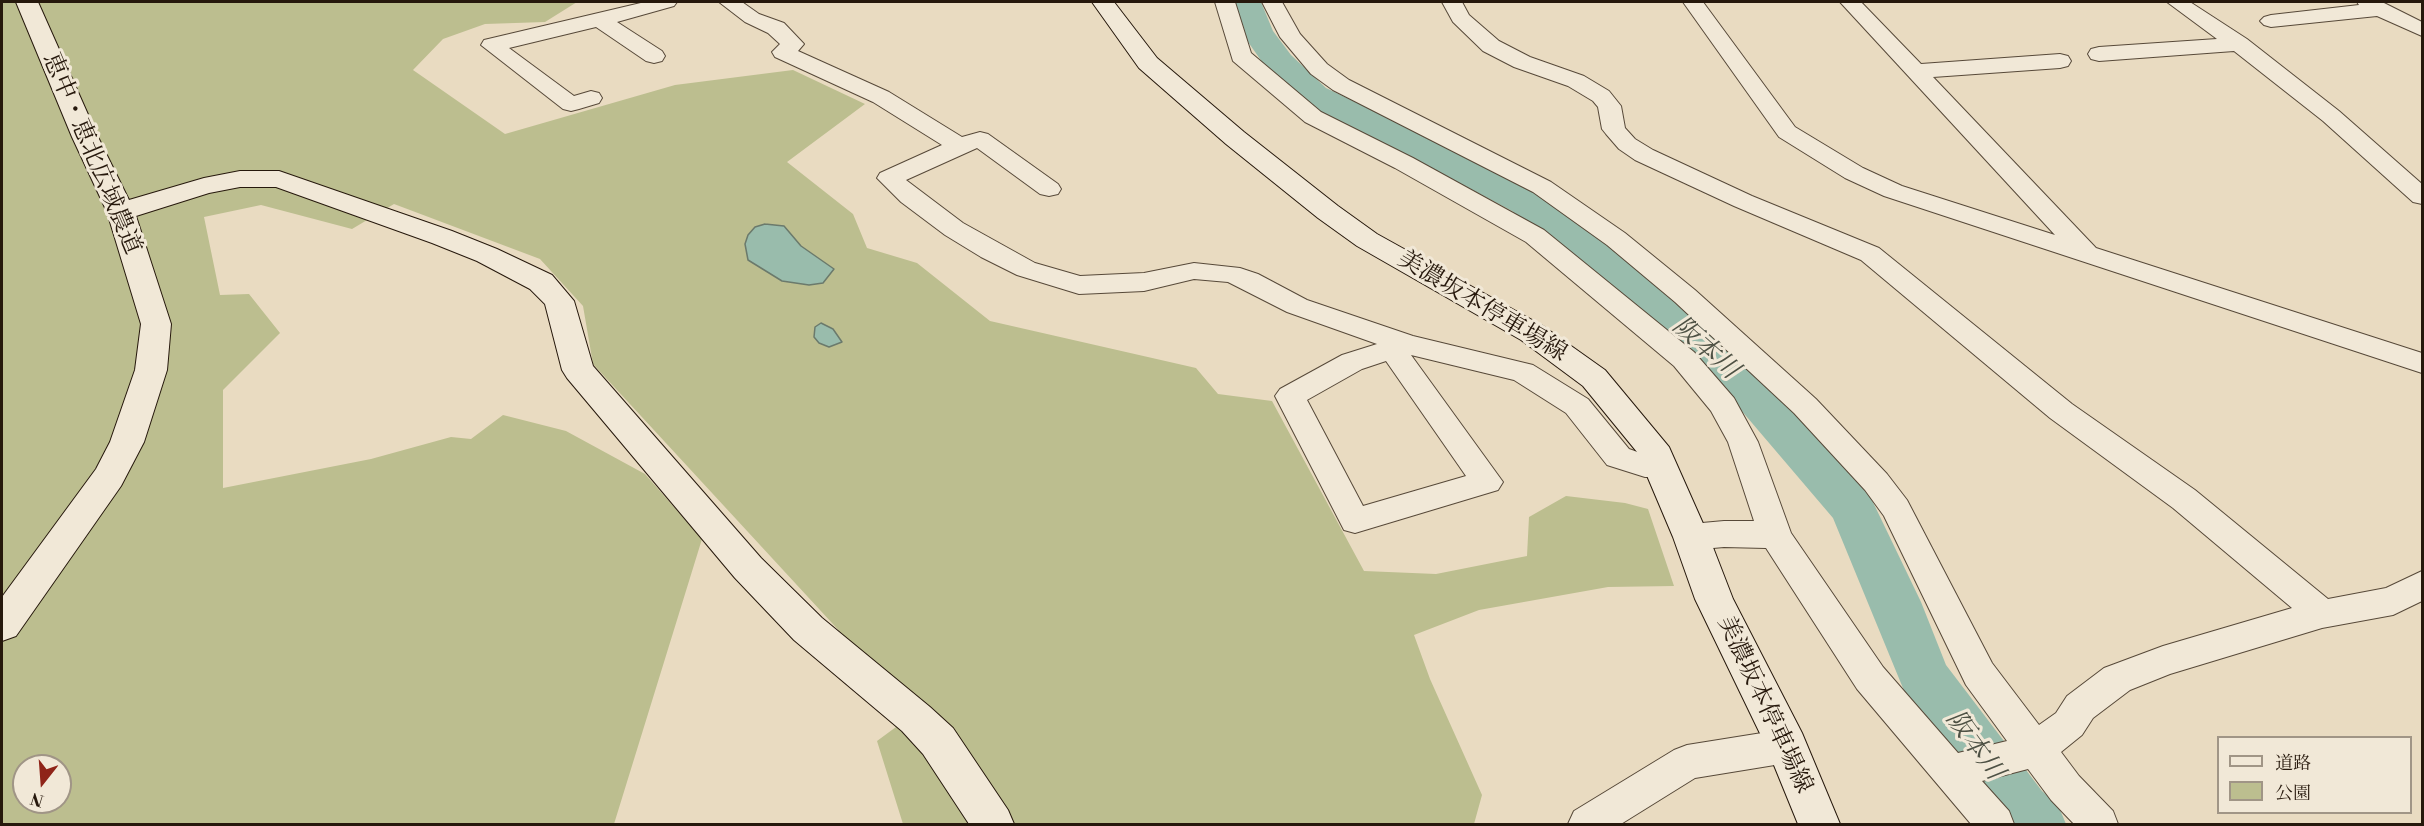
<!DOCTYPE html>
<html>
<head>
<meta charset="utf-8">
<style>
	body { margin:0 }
	#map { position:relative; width:2424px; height:826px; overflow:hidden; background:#e9dbc1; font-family:"Libre Bodoni","Noto Serif JP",serif }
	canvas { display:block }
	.frame { position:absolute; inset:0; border:3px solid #26180c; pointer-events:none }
	.legend { position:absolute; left:2217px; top:736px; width:195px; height:78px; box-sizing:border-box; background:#f1e8d7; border:2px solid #a09586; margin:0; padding:8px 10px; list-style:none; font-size:18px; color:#26180c }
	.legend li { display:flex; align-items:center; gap:12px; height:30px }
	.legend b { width:30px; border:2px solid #a09586 }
	.north { position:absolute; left:12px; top:754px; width:60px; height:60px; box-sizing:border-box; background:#f1e8d7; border:2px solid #a09586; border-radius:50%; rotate:197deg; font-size:16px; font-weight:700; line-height:24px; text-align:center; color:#26180c }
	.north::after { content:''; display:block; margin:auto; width:21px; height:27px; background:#8f2418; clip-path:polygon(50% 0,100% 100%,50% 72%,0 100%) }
</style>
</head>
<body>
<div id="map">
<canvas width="2424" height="826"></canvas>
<div class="frame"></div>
<ul class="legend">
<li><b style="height:8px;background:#f1e8d7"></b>道路</li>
<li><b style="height:16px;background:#bcbe8f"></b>公園</li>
</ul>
<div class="north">N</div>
</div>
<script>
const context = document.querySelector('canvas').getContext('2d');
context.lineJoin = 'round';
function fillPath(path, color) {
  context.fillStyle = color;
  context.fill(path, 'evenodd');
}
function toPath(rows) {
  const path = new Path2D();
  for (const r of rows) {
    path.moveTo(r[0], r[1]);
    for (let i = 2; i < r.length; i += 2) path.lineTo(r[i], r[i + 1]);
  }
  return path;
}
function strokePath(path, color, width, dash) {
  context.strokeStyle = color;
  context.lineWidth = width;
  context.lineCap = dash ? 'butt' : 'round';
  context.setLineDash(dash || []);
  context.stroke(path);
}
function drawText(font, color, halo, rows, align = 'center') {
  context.font = font + ' "Libre Bodoni","Noto Serif JP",serif';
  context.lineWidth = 6;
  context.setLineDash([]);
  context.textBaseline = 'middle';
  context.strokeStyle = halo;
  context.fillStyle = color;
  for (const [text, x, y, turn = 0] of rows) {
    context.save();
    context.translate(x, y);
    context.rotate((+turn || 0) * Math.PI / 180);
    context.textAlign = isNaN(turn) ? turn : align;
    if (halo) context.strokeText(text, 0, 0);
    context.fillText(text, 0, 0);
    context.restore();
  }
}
const green = toPath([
	[2,2,577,2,545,22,485,24,443,39,413,70,505,134,675,85,793,70,865,104,787,162,853,214,867,248,917,263,990,321,1196,368,1218,394,1272,401,1364,571,1436,574,1527,556,1529,517,1566,496,1625,503,1648,509,1674,586,1608,587,1479,610,1414,635,1430,679,1482,795,1474,824,903,824,877,741,915,713,593,364,583,306,540,259,394,204,352,229,261,205,204,217,220,295,249,294,280,333,223,390,223,488,371,459,451,437,471,439,503,415,566,431,645,474,702,539,614,824,2,824],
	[24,766,60,766,60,802,24,802]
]);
const water = toPath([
	[765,224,784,226,801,246,834,269,823,283,809,285,782,281,748,260,745,244,748,235,755,227,765,224],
	[821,323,833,329,842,342,829,347,819,343,814,337,815,327,821,323]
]);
const river = toPath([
	[1230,2,1261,2,1273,31,1291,55,1326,88,1421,133,1538,195,1595,235,1730,342,1870,496,1921,602,1946,665,2042,791,2058,805,2066,824,1997,824,1905,693,1833,518,1700,362,1567,253,1512,211,1395,149,1302,102,1267,69,1246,39,1230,2]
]);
const street = toPath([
	[645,2,677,2,674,6,617,22,662,51,665,56,662,61,654,63,646,61,596,27,509,48,574,96,591,91,599,93,602,98,599,103,579,109,571,111,563,109,481,45,484,40,645,2],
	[719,2,742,2,759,14,784,23,804,44,798,51,889,92,962,137,980,132,988,134,1058,184,1061,189,1058,194,1049,196,1040,194,977,148,906,180,963,223,1035,263,1080,276,1144,273,1194,263,1240,268,1258,274,1307,300,1413,336,1533,365,1588,399,1629,449,1646,455,1660,455,1671,458,1676,466,1671,474,1660,477,1645,477,1607,465,1566,413,1514,380,1411,355,1503,482,1498,490,1355,533,1344,530,1275,396,1280,389,1342,355,1377,344,1287,312,1228,282,1194,279,1144,291,1079,294,1017,275,981,257,945,235,901,202,877,178,880,173,942,145,873,102,775,57,772,52,780,44,768,33,745,22,719,2],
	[1386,361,1466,476,1363,506,1307,400,1362,369,1386,361],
	[1215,2,1235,2,1251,53,1321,112,1413,158,1544,230,1694,352,1734,398,1758,442,1791,533,1883,667,1958,753,2007,741,1966,685,1884,516,1865,490,1794,413,1675,302,1607,245,1533,192,1333,90,1311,74,1280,37,1262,2,1282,2,1300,34,1327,64,1349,80,1551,182,1625,233,1695,290,1816,399,1887,474,1907,500,1992,663,2039,725,2056,713,2067,696,2104,668,2163,646,2292,608,2173,508,2050,418,1861,260,1734,206,1635,160,1619,149,1606,134,1602,129,1598,107,1593,101,1568,86,1514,67,1483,51,1453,22,1442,2,1462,2,1469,15,1499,41,1530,57,1584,76,1609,91,1621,106,1625,128,1635,139,1653,150,1752,196,1879,248,2072,404,2195,490,2328,599,2386,588,2422,571,2422,601,2393,615,2322,628,2170,674,2130,690,2093,718,2082,735,2061,752,2079,776,2113,811,2118,824,2074,824,2051,800,2028,769,1982,781,2009,811,2014,824,1971,824,1857,689,1766,548,1724,547,1691,550,1679,546,1675,537,1679,528,1691,524,1724,521,1754,521,1728,442,1711,411,1674,366,1526,242,1395,168,1305,122,1233,61,1215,2],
	[1683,2,1703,2,1795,127,1863,168,1902,186,2055,235,1840,2,1861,2,1921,64,2060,54,2068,56,2071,61,2068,66,2060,68,1933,77,2096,248,2422,353,2422,373,1884,196,1845,178,1779,137,1683,2],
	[2167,2,2190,2,2247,39,2339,111,2422,184,2422,204,2413,202,2323,121,2234,51,2099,61,2091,59,2088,54,2091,49,2099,47,2217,39,2167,2],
	[2357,2,2382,2,2422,22,2422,36,2377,16,2271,27,2264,25,2260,21,2264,17,2271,15,2359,5,2357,2],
	[1787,729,1800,734,1806,746,1800,758,1787,763,1695,778,1621,824,1568,824,1574,811,1674,750,1687,745,1787,729]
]);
const secondary = toPath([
	[16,2,38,2,98,137,129,200,204,178,240,171,279,171,452,231,497,249,552,275,574,301,593,366,761,558,822,618,930,707,953,728,1008,810,1014,824,969,824,923,754,902,731,794,640,735,578,567,378,562,370,545,304,530,289,477,261,432,243,276,187,240,187,209,193,136,216,171,324,167,370,144,442,121,486,16,636,2,641,2,597,96,469,110,442,135,370,141,324,107,212,72,137,16,2],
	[1092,2,1114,2,1157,58,1244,132,1338,206,1377,234,1543,326,1605,370,1669,447,1709,537,1733,599,1802,733,1840,824,1798,824,1767,748,1695,599,1673,537,1637,452,1583,386,1521,340,1357,246,1318,218,1226,144,1139,68,1092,2]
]);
const streetNames = [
	["恵中・恵北広域農道",91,154,67],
	["美濃坂本停車場線",1482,307,31],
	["美濃坂本停車場線",1764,705,65]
];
const waterNames = [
	["阪本川",1705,349,42],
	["阪本川",1974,746,54]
];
fillPath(green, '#bcbe8f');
fillPath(water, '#99bcac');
strokePath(water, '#6b7a6c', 1.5);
fillPath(river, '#99bcac');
strokePath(street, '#574939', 2);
strokePath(secondary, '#26180c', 2);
fillPath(street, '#f1e8d7');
fillPath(secondary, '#f1e8d7');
drawText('24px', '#26180c', '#f1e8d7', streetNames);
drawText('italic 26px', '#4e5144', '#f1e8d7', waterNames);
</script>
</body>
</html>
